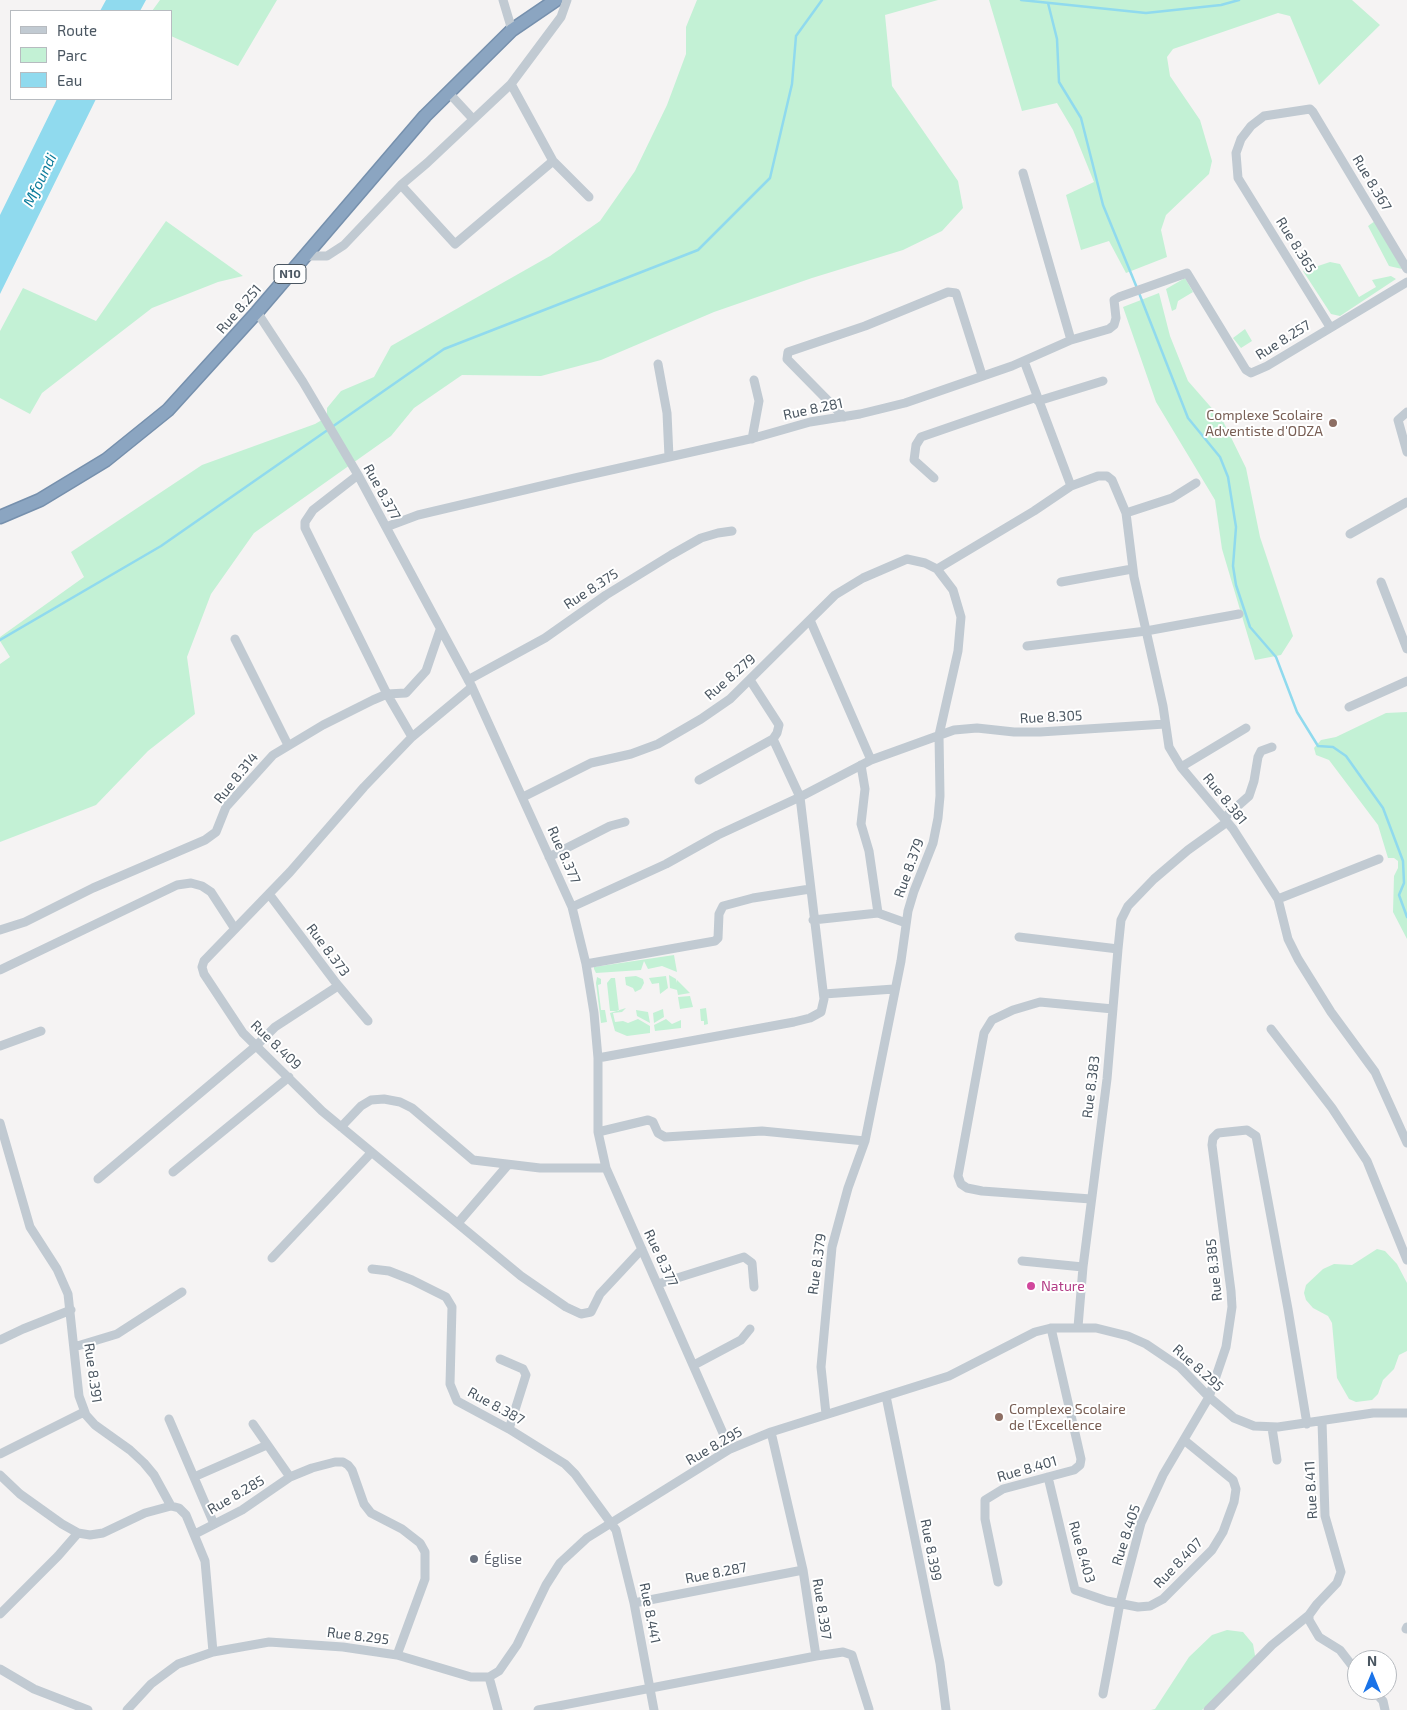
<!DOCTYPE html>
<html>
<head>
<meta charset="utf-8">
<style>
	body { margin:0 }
	#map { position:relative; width:1407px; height:1710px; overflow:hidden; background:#f5f3f3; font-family:"Exo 2",sans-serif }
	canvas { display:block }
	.legend { position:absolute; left:10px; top:10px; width:162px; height:90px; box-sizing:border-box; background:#fff; border:1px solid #b7bbc0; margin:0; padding:6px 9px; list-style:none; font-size:15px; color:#4a5661 }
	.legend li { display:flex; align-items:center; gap:10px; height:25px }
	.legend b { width:25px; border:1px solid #b7bbc0 }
	.north { position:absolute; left:1347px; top:1650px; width:50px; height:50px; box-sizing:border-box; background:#fff; border:1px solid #b7bbc0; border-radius:50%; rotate:0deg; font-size:14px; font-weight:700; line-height:20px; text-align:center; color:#4a5661 }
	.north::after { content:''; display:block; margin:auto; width:18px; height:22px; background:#1a73e8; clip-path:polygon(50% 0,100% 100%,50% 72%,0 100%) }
</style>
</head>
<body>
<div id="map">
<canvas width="1407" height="1710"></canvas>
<ul class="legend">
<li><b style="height:6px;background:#c1cad2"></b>Route</li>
<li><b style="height:14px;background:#c3f1d5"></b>Parc</li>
<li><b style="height:14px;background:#90daee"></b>Eau</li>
</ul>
<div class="north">N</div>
</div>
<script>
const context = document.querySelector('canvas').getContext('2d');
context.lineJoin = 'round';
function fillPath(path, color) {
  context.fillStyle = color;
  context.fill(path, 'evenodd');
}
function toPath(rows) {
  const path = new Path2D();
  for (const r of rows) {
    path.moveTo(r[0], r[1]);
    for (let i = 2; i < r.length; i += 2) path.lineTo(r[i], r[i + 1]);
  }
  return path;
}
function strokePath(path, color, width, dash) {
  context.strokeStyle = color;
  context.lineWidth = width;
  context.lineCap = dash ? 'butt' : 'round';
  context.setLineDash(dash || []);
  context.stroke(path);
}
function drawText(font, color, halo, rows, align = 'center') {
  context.font = font + ' "Exo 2",sans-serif';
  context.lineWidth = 4;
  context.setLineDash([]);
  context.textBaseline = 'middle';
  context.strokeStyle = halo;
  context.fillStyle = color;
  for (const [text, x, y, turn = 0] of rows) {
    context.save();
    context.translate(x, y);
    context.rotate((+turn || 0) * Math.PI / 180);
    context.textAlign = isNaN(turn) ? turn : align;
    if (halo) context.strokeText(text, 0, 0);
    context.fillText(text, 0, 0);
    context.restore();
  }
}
const green = toPath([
	[160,0,277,0,238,66,171,36,171,11,152,11],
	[697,0,938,0,885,15,892,86,958,181,963,208,942,231,903,250,812,278,714,312,601,360,541,376,462,375,414,408,391,436,254,533,211,594,187,657,195,714,148,751,96,805,0,842,0,664,10,657,0,641,0,637,84,577,71,552,202,465,315,424,327,417,327,408,341,391,374,377,391,346,550,256,600,221,635,171,667,105,686,54,686,27],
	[989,0,1352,0,1380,25,1319,85,1290,16,1278,13,1173,49,1167,57,1170,76,1200,120,1212,161,1209,174,1166,215,1161,230,1167,257,1126,273,1109,241,1081,250,1066,195,1094,182,1073,130,1057,103,1022,111],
	[166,221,243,276,218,282,152,308,42,393,30,414,0,398,0,331,23,288,96,321],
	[1375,221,1402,269,1389,266,1368,226],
	[1330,262,1340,264,1359,297,1376,287,1372,280,1391,276,1396,279,1340,316,1331,314,1303,271],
	[1185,278,1193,292,1178,301,1176,309,1172,311,1166,289],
	[1159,293,1170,336,1188,381,1223,421,1246,468,1260,537,1293,636,1281,655,1255,660,1222,549,1215,500,1156,402,1123,307],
	[1245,329,1252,341,1241,348,1233,338],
	[1407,712,1407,939,1393,912,1394,876,1398,868,1398,861,1394,858,1388,858,1378,825,1329,760,1316,755,1314,748,1321,740,1336,737,1386,713],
	[674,955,677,972,662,966,648,969,644,961,641,970,596,973,594,969,594,967],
	[669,975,676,979,677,983,677,980,690,993,678,995,677,990,670,988],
	[636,976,643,979,644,983,641,989,635,992,633,988,626,985,625,977],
	[666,976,668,988,660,994,659,983,652,984,649,978],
	[597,977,601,979,601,984,598,985,601,1010,605,1010,607,1022,601,1023,596,983],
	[611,978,615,978,619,1011,610,1011,607,983],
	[690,996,693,1007,680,1009,678,997],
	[626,1008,622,1012,613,1013,615,1022,623,1021,628,1023,638,1019,650,1026,650,1033,627,1036,615,1031,610,1013],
	[706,1008,708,1024,704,1025,704,1021,701,1021,700,1009],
	[663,1009,664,1017,654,1023,653,1013],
	[636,1010,648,1012,650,1023,637,1016],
	[666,1019,672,1024,681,1020,681,1028,655,1031,654,1025],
	[1377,1249,1385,1251,1397,1264,1407,1283,1407,1351,1399,1355,1394,1369,1383,1380,1378,1394,1372,1400,1356,1402,1349,1399,1337,1378,1332,1323,1328,1316,1313,1308,1306,1300,1304,1293,1306,1285,1323,1269,1334,1264,1352,1265],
	[1227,1630,1243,1632,1253,1644,1256,1661,1202,1710,1151,1710,1155,1709,1189,1657,1212,1635]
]);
const water = toPath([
	[106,0,146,0,140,11,100,11],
	[57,99,96,99,0,294,0,215]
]);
const stream = toPath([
	[1021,0,1146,13,1221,5,1239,0],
	[1048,3,1057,39,1059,82,1081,118,1103,205,1137,288],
	[1139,293,1188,418,1220,457,1228,477,1236,527,1233,566,1236,585,1250,627,1276,657,1297,712,1318,746,1333,747,1346,756,1383,808,1403,861,1404,883,1399,895,1407,917],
	[0,640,161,546,444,349,698,250,770,178,792,84,796,36,822,0]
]);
const minor = toPath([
	[503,0,512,30],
	[511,84,553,161,589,197],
	[448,92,473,119],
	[401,185,455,244,553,161],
	[305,256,327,256,344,245,401,185,427,163,511,84,561,17,567,0],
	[257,312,303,382,358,475,472,687,572,907,586,964,594,1013,598,1058,598,1132,606,1168,730,1449],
	[1330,327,1238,178,1236,153,1241,139,1251,126,1264,116,1310,109,1313,112,1407,269],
	[1071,340,1109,329,1114,325,1116,318,1114,300,1119,297,1187,273,1246,370,1251,373,1267,366,1407,282],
	[1024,361,1071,486],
	[658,364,667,413,669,457],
	[1038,401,1103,381],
	[1407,412,1398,420,1407,452],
	[844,417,787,359,788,352,865,326,948,292,956,293,982,375],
	[752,439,759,401,754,380],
	[358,475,313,510,305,522,305,528,387,694,412,737],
	[934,478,914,460,916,445,921,437,1037,397],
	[1196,483,1172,498,1126,513,1134,577,1163,706,1169,747,1181,767,1233,829,1278,899,1288,939,1298,959,1331,1012,1375,1072,1407,1143],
	[386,527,418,515,575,478,754,438,810,422,860,414,905,403,1012,366,1071,340,1023,173],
	[1350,534,1407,502],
	[1061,582,1132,569],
	[1381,582,1407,649],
	[810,620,871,760],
	[235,639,288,745],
	[1027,646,1146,631,1239,614],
	[468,680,545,638,606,595,671,555,701,538,718,533,732,531],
	[472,687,412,737,364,787,290,872,204,961,202,967,204,974,243,1033,322,1111,521,1276,566,1307,581,1314,591,1312,600,1294,642,1249],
	[1349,707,1407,681],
	[861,765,865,789,861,824,869,851,878,913],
	[1181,767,1246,728],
	[699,780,773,739,777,733,779,725,750,680],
	[523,797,591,763,631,754,658,744,701,719,730,699,835,595,863,578,907,559,925,563,937,569],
	[1224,818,1249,796,1254,781,1258,757,1261,751,1272,747],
	[549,857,610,826,625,822],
	[269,894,336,983,368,1021],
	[1278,899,1379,859],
	[572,907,666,864,718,835,800,797,871,760,954,730,977,728,1014,732,1040,732,1165,724],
	[813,920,878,913,906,923],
	[0,930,25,922,93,888,205,840,216,832,226,807,273,755,323,725,373,700,387,694,406,693,426,671,440,630],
	[1019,937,1118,949,1107,1079,1083,1267,1078,1327],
	[1118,949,1121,920,1128,906,1154,879,1188,850,1227,822],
	[586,964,715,941,718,938,719,914,723,906,753,898,810,889],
	[0,970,177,885,191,883,202,886,211,892,235,929],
	[824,994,894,989],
	[1271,1029,1332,1108,1367,1161,1407,1260],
	[0,1046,41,1031],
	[598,1058,794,1022,810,1018,821,1012,824,999,800,797,773,739],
	[0,1123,30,1227,57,1269,68,1294,79,1396,86,1415,95,1425,130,1450,144,1463,154,1475,171,1506,179,1508,186,1515,205,1561,213,1652],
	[341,1127,361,1106,371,1100,384,1099,400,1102,412,1108,473,1160,540,1168,606,1168],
	[598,1132,648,1120,653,1122,658,1133,665,1137,762,1131,865,1141],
	[173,1172,289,1077],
	[98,1179,256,1046,275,1027,338,986],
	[1091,1199,982,1191,967,1188,961,1184,958,1176,984,1033,992,1020,1013,1010,1040,1002,1113,1009],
	[458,1223,507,1166],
	[272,1258,371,1153],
	[1022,1261,1083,1267],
	[372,1269,389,1271,412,1280,446,1297,452,1307,450,1384,457,1401,509,1429,565,1464,575,1474,616,1530,634,1603,654,1710],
	[658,1284,744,1257,752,1263,754,1287],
	[0,1340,23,1329,71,1310],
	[74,1347,117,1334,182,1292],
	[500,1359,523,1369,526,1375,509,1429],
	[694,1365,741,1340,750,1329],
	[886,1396,940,1663,946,1710],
	[826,1414,821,1367,832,1247,848,1188,865,1141,901,961,908,911,914,891,933,843,938,818,940,796,939,735,958,651,961,617,953,590,937,569,1034,511,1071,486,1098,476,1107,476,1112,480,1126,513],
	[169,1419,214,1524],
	[1322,1421,1325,1516,1341,1572,1337,1583,1317,1604,1309,1615,1309,1620,1319,1637,1340,1650,1357,1672],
	[253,1424,290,1477,312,1468,335,1462,343,1462,348,1465,352,1470,364,1504,371,1513,402,1529,420,1543,425,1552,425,1579,397,1655],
	[1272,1428,1277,1460],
	[0,1454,84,1412],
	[0,1475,20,1494,62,1524,78,1533,90,1535,103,1533,145,1513,171,1506],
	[194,1477,267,1445],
	[1048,1477,1075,1590,1107,1601,1138,1607,1150,1606,1163,1599,1212,1550,1223,1532,1234,1502,1236,1489,1233,1480,1184,1440],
	[195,1534,242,1510,290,1477],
	[998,1582,985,1519,985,1500,1003,1489,1074,1470,1080,1465,1081,1459,1051,1328],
	[634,1603,803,1570],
	[0,1614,58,1556,78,1533],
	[1406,1629,1407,1627],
	[816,1656,843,1652,852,1655,869,1709],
	[0,1669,34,1689,88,1710],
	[489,1677,498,1710],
	[1373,1690,1383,1701,1385,1710],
	[1103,1694,1120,1603,1141,1523,1163,1475,1209,1397,1226,1347,1232,1307,1231,1291,1212,1145,1213,1138,1218,1133,1247,1130,1256,1136,1288,1309,1307,1424],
	[127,1710,151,1684,178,1664,213,1652,269,1642,343,1647,397,1655,471,1677,489,1677,499,1671,517,1645,546,1585,560,1563,587,1538,730,1449,771,1432,949,1376,1035,1332,1051,1328,1096,1328,1128,1336,1146,1344,1180,1367,1209,1397,1234,1418,1254,1426,1278,1427,1373,1413,1407,1413],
	[538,1710,816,1656,803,1570,771,1432],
	[1208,1710,1272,1645,1309,1615]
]);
const highway = toPath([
	[0,517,40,500,106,460,168,410,257,312,425,116,512,30,556,0]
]);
const markers = [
	[1333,423,5,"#8d6e63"],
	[1031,1286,5,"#d1479c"],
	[999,1417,5,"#8d6e63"],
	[474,1559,5,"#6b7280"]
];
const shields = [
	[290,274,32]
];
const shieldNames = [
	["N10",290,274]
];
const streetNames = [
	["Rue 8.367",1372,183,59],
	["Rue 8.365",1296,245,58],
	["Rue 8.251",239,309,-49],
	["Rue 8.257",1283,340,-32],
	["Rue 8.281",813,409,-12],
	["Rue 8.377",382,492,61],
	["Rue 8.375",591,589,-33],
	["Rue 8.279",730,677,-41],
	["Rue 8.305",1051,717,-3],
	["Rue 8.314",236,778,-51],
	["Rue 8.381",1225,799,51],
	["Rue 8.377",564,855,66],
	["Rue 8.379",909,868,-70],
	["Rue 8.373",328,950,53],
	["Rue 8.409",276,1045,44],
	["Rue 8.383",1091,1087,-83],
	["Rue 8.377",661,1258,65],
	["Rue 8.379",817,1264,-82],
	["Rue 8.385",1214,1270,-96],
	["Rue 8.295",1198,1368,42],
	["Rue 8.391",93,1373,82],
	["Rue 8.387",496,1406,29],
	["Rue 8.295",714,1446,-30],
	["Rue 8.401",1027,1469,-16],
	["Rue 8.411",1311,1490,-93],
	["Rue 8.285",236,1495,-30],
	["Rue 8.405",1126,1535,-72],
	["Rue 8.399",931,1550,79],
	["Rue 8.403",1082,1552,74],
	["Rue 8.407",1178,1563,-46],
	["Rue 8.287",716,1573,-11],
	["Rue 8.397",822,1609,81],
	["Rue 8.441",650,1613,79],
	["Rue 8.295",358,1636,7]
];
const educationNames = [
	["Complexe Scolaire",1323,415],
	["Adventiste d'ODZA",1323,431],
	["Complexe Scolaire",1009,1409,"left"],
	["de l'Excellence",1009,1425,"left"]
];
const hotelNames = [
	["Nature",1041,1286]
];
const worshipNames = [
	["Église",484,1559]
];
const waterNames = [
	["Mfoundi",40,180,-64]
];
fillPath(green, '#c3f1d5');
fillPath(water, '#90daee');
strokePath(stream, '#90daee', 2.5);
strokePath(highway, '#7690ad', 15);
strokePath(minor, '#c1cad2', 9);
strokePath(highway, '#8ba5c1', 12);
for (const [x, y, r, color] of markers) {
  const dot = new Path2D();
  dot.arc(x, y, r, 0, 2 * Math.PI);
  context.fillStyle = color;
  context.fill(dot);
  strokePath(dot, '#fff', 2);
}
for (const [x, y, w] of shields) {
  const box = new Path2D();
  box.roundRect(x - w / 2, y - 9.5, w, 19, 4);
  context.fillStyle = '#fff';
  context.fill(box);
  strokePath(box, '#4a5661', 1);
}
drawText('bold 12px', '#4a5661', null, shieldNames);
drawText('14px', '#4a5661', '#fff', streetNames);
drawText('14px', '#785e54', '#fff', educationNames, 'right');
drawText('14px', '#b23c85', '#fff', hotelNames, 'left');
drawText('14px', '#5b616d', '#fff', worshipNames, 'left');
drawText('italic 15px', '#0c7c9b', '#fff', waterNames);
</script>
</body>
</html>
